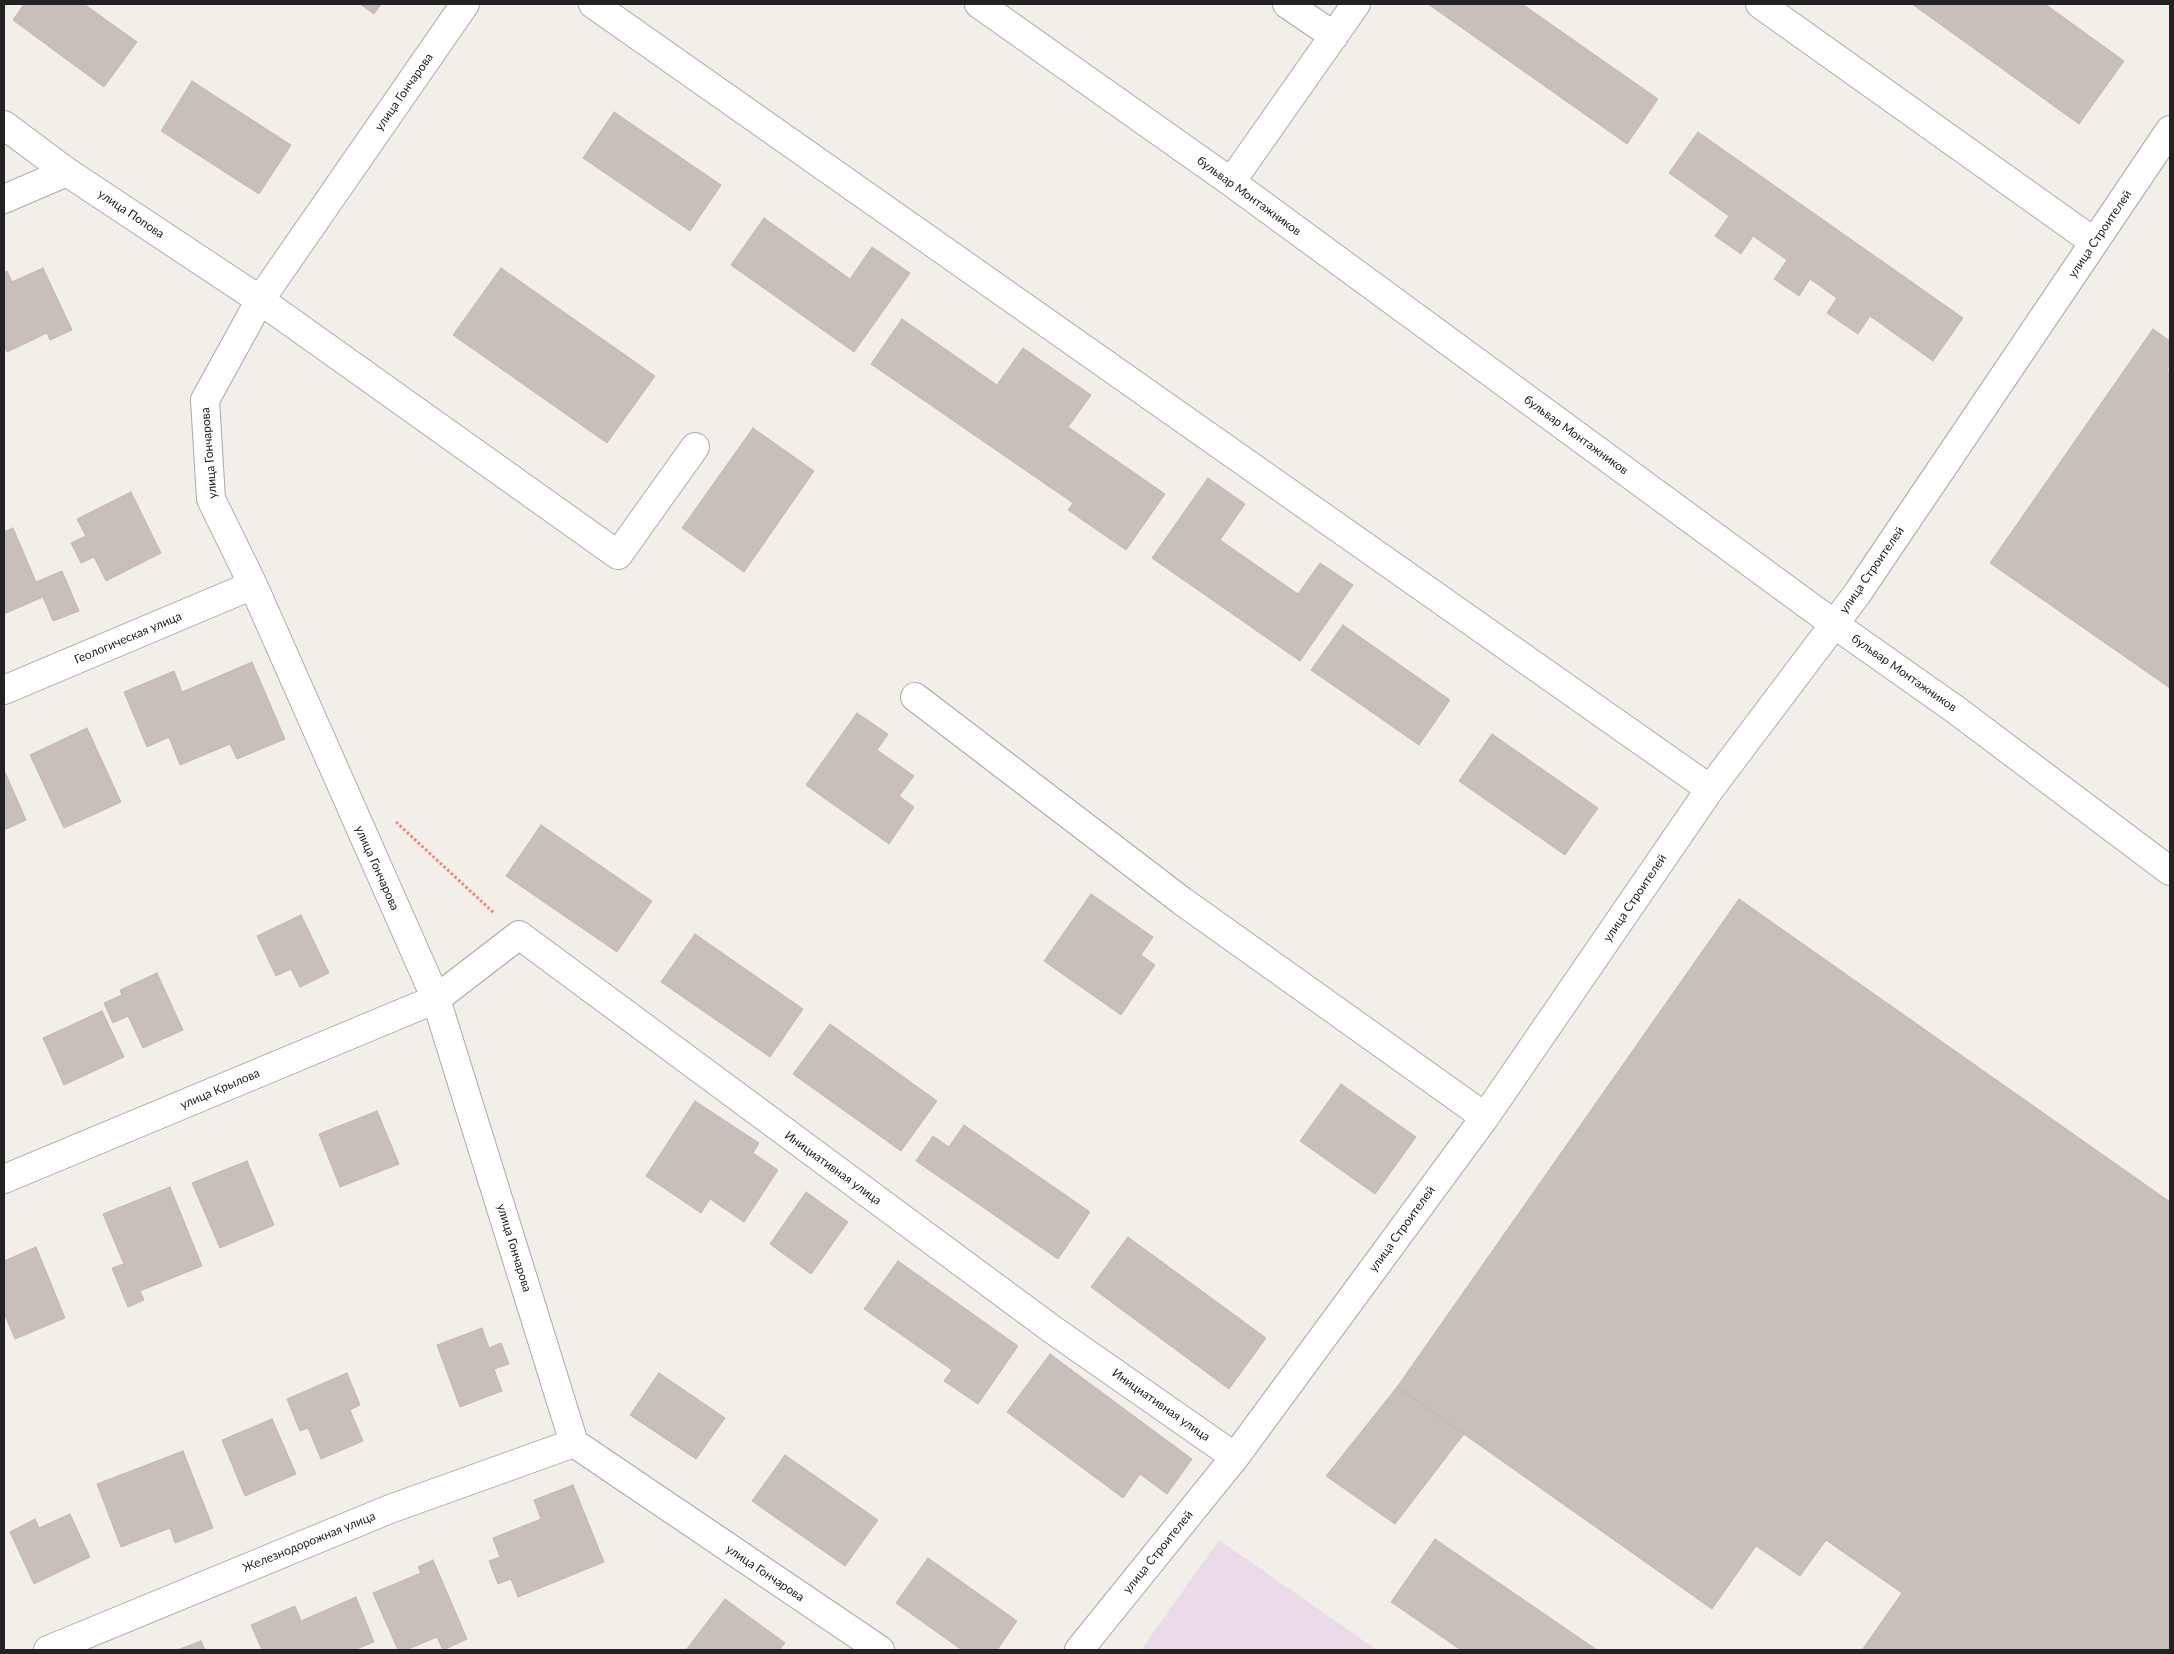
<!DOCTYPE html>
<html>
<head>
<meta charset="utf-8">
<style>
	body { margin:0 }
	#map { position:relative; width:2174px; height:1654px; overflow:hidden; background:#f2efe9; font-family:Lato,sans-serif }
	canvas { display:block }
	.frame { position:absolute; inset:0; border:5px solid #222; pointer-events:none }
</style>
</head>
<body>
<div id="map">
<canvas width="2174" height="1654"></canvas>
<div class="frame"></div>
</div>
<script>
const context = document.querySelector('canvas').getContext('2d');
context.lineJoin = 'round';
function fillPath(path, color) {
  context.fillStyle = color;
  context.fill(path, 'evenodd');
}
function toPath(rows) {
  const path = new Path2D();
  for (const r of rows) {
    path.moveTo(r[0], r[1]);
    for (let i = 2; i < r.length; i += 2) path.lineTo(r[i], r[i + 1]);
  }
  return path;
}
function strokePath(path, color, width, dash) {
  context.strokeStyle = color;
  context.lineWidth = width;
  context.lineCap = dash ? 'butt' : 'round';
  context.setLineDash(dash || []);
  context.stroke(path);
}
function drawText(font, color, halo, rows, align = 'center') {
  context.font = font + ' Lato,sans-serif';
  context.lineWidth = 4.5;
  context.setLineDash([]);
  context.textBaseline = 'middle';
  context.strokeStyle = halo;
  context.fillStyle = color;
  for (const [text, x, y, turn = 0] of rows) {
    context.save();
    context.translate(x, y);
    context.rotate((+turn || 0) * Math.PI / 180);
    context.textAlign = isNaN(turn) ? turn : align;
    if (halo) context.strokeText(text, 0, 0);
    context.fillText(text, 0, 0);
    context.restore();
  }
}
const industrial = toPath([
	[1219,1540,1377,1650,1141,1650]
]);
const building = toPath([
	[24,4,84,4,137,42,104,87,13,20,24,4],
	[360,4,381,4,374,14,360,4],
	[1428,4,1522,4,1658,99,1627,144,1428,4],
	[1912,4,2045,4,2124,61,2079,124,1912,4],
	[192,81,291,145,259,194,161,131,192,81],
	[614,112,721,185,690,231,583,158,614,112],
	[1698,132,1963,318,1933,361,1870,316,1858,334,1827,313,1837,298,1810,279,1799,296,1774,279,1787,260,1753,236,1741,254,1715,236,1729,216,1669,173,1698,132],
	[764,218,850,279,872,247,910,273,854,352,731,265,764,218],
	[43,268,72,330,50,340,47,333,7,352,4,345,4,273,7,271,12,282,43,268],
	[501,268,655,376,607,443,453,335,501,268],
	[902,319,997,385,1023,348,1091,395,1068,427,1165,494,1126,550,1068,510,1073,503,871,364,902,319],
	[2153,329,2170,341,2170,366,2167,370,2170,372,2170,688,1990,563,2153,329],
	[753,428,814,471,744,572,682,528,753,428],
	[1208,478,1245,504,1220,540,1298,594,1320,563,1353,585,1300,661,1152,558,1208,478],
	[131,492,161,553,106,581,94,557,81,563,71,543,86,536,77,519,131,492],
	[13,528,36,582,62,571,79,611,53,621,43,597,4,614,4,532,13,528],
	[1343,625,1450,700,1419,745,1311,670,1343,625],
	[252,662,285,739,237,759,230,744,180,765,169,737,147,747,124,692,174,671,182,692,252,662],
	[857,713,888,734,877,750,914,776,899,796,914,807,889,844,806,785,857,713],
	[87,728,121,802,64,828,30,755,87,728],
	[1492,734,1598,808,1565,855,1459,781,1492,734],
	[4,770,26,820,4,830,4,770],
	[541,825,652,901,617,952,506,876,541,825],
	[1091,894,1153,937,1141,955,1155,965,1121,1015,1044,961,1091,894],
	[1739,899,2170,1202,2170,1650,1862,1650,1902,1593,1826,1540,1800,1576,1756,1546,1712,1609,1397,1387,1739,899],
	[301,915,329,973,300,987,291,969,276,976,257,936,301,915],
	[695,934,803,1009,770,1057,661,982,695,934],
	[157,973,183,1030,143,1048,128,1016,113,1023,104,1003,122,995,120,990,157,973],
	[102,1011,124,1057,64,1085,43,1038,102,1011],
	[830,1024,937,1101,901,1151,793,1074,830,1024],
	[1341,1084,1416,1137,1375,1194,1300,1141,1341,1084],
	[695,1101,759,1143,753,1153,778,1170,744,1222,710,1199,701,1213,646,1176,695,1101],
	[377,1111,399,1164,340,1187,319,1134,377,1111],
	[964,1125,1090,1212,1058,1259,916,1161,933,1136,949,1147,964,1125],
	[247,1161,274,1225,220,1248,192,1183,247,1161],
	[170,1187,202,1266,140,1291,144,1300,128,1307,112,1268,124,1264,103,1214,170,1187],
	[806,1192,848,1222,811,1274,770,1244,806,1192],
	[1128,1237,1266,1338,1229,1389,1091,1287,1128,1237],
	[36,1247,65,1318,15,1339,4,1313,4,1261,36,1247],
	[898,1261,1018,1346,978,1404,944,1381,952,1370,864,1309,898,1261],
	[482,1328,489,1348,501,1343,509,1364,494,1369,502,1391,460,1407,437,1345,482,1328],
	[1050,1354,1192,1459,1167,1494,1140,1474,1123,1498,1007,1412,1050,1354],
	[347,1373,360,1405,350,1410,363,1441,321,1459,308,1428,300,1431,287,1399,347,1373],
	[659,1373,725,1418,696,1459,630,1415,659,1373],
	[1397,1387,1464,1434,1395,1524,1326,1476,1397,1387],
	[272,1419,296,1474,245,1496,222,1440,272,1419],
	[183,1451,213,1528,175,1543,170,1528,121,1547,97,1484,183,1451],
	[785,1455,878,1520,845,1566,752,1501,785,1455],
	[573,1485,604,1562,518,1597,511,1579,498,1584,489,1561,500,1557,493,1538,541,1519,534,1500,573,1485],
	[70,1514,90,1557,34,1584,10,1532,35,1519,39,1528,70,1514],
	[1435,1539,1597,1650,1461,1650,1391,1602,1435,1539],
	[928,1558,1017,1621,997,1650,962,1650,896,1603,928,1558],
	[433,1560,467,1639,443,1650,437,1637,406,1650,398,1650,373,1593,421,1573,418,1567,433,1560],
	[356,1597,374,1642,354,1650,262,1650,251,1625,295,1606,301,1621,356,1597],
	[725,1599,785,1643,779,1650,686,1650,725,1599],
	[201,1641,205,1650,177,1650,201,1641]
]);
const path = toPath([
	[396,822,494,913]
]);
const minor = toPath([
	[465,4,260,300,205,400,211,499,253,585,436,999,574,1443,880,1650],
	[593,4,1710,789],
	[979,4,1231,182,1834,624,1956,710,2170,871],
	[1287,4,1334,36],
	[1760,4,2094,242],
	[4,125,67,172,260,300,618,555,695,447],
	[1231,182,1356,4],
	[4,199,67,172],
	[4,690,253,585],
	[915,697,1182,901,1485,1117],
	[4,1179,436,999,519,935,1053,1330,1235,1457],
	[48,1650,390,1509,574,1443],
	[1079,1650,1235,1457,1485,1117,1710,789,1857,594,2170,130]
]);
const streetNames = [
	["улица Гончарова",404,92,-55],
	["бульвар Монтажников",1249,196,36],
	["улица Попова",131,214,34],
	["улица Строителей",2100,234,-56],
	["бульвар Монтажников",1576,435,36],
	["улица Гончарова",209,453,-95],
	["улица Строителей",1872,570,-55],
	["Геологическая улица",128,638,-23],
	["бульвар Монтажников",1904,673,35],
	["улица Гончарова",377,868,66],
	["улица Строителей",1635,898,-56],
	["улица Крылова",220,1089,-23],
	["Инициативная улица",833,1168,36],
	["улица Строителей",1402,1229,-54],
	["улица Гончарова",514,1248,73],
	["Инициативная улица",1161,1405,35],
	["Железнодорожная улица",309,1542,-22],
	["улица Строителей",1158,1552,-51],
	["улица Гончарова",765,1573,34]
];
fillPath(industrial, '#ebdbe8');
fillPath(building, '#c7bfb8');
strokePath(building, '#c4b6ab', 1);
strokePath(minor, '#a9a9a9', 30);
strokePath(path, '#fa8072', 3, [2.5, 2.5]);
strokePath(minor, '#fff', 28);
drawText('12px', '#222', '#fff', streetNames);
</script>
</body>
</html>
